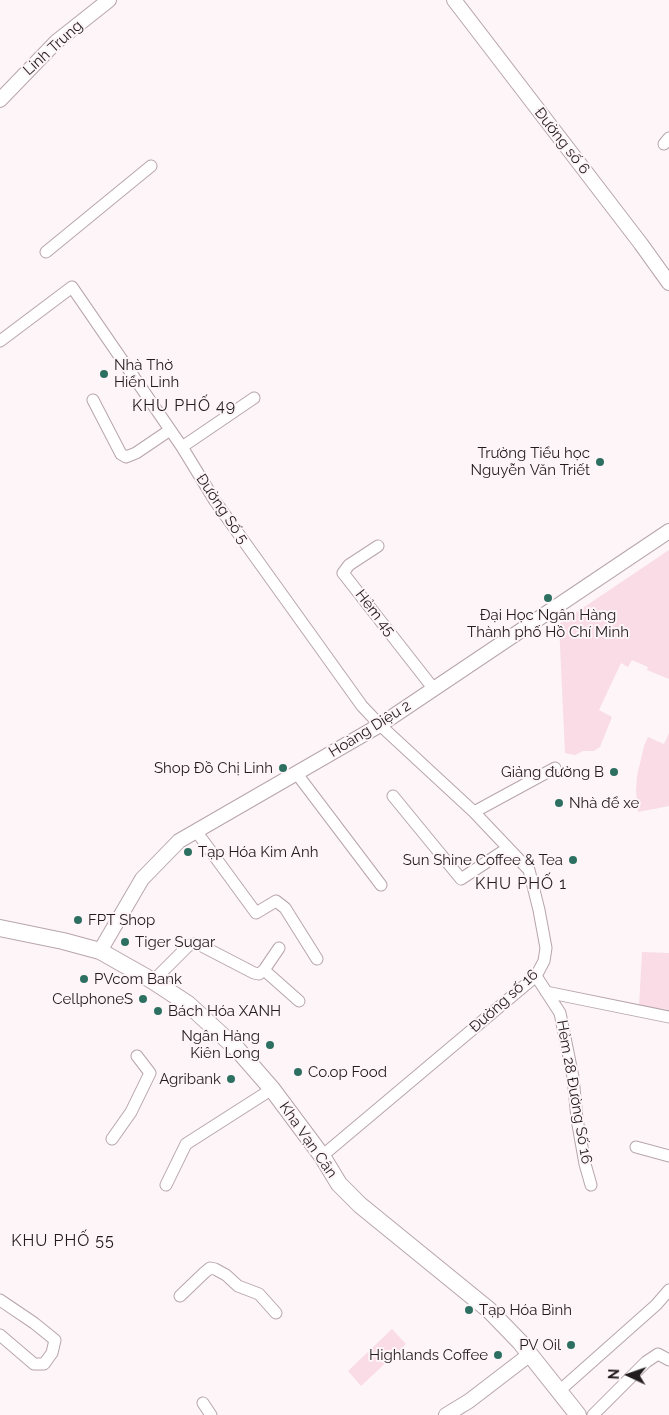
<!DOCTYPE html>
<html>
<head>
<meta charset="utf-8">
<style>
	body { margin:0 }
	#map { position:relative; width:669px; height:1415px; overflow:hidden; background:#fdf5f7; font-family:Raleway,sans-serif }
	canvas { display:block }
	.north { position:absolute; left:604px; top:1350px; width:50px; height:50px; -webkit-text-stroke:4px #fdf5f7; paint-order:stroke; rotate:273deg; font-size:14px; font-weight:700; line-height:20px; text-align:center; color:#231c1e }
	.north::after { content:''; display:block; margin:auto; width:18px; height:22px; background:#231c1e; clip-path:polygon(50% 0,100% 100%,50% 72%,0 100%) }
</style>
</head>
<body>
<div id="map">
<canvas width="669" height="1415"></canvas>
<div class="north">N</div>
</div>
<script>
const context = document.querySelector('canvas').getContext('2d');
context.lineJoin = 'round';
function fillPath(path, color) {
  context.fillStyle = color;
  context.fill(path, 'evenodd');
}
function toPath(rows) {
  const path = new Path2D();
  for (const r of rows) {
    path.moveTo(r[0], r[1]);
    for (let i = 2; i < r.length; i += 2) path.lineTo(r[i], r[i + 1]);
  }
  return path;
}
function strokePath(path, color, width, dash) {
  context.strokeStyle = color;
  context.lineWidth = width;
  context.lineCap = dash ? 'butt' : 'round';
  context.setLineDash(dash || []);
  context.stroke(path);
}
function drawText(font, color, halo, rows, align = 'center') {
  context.font = font + ' Raleway,sans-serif';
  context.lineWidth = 4;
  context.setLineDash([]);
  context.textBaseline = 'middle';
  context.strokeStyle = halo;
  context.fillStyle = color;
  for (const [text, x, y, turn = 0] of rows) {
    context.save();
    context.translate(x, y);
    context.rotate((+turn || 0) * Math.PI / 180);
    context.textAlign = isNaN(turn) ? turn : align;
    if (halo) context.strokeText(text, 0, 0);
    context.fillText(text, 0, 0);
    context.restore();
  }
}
const green = toPath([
	[669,550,669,679,647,670,648,667,632,660,628,667,621,663,599,710,612,717,600,747,594,751,583,751,575,755,565,753,559,624],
	[669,733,669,806,638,812,636,791,637,776,644,746,648,737,664,744],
	[642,952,669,953,669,1015,666,1015,667,1009,639,1007],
	[392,1329,406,1344,361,1386,348,1371]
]);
const minor = toPath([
	[664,144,669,138],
	[46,252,151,166],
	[0,341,72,287,182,447,215,501,362,706,380,725,474,812,529,870,539,910,546,948,544,961,536,976,322,1156],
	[93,400,121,454,126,457,136,453,170,430],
	[182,447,254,398],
	[378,546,349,565,343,573,433,688],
	[297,774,381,885],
	[393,796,461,879,508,848],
	[474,812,555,768],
	[196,831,256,913,276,901,285,908,317,959],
	[264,970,299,1001],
	[536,976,560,1013,573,1077,577,1119,585,1164,591,1185],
	[153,981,188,946,193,944,200,945,254,973,259,974,264,970,279,948],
	[546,992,669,1017],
	[112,1139,131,1112,150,1073,137,1056],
	[636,1147,669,1156],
	[166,1185,186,1144,272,1089],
	[180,1296,204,1273,210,1268,215,1269,226,1275,238,1286,259,1294,276,1313],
	[0,1300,34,1323,55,1340,52,1353,44,1364,34,1364,0,1335],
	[558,1392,656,1305,669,1290],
	[203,1403,211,1415],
	[593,1415,646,1362,658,1354,669,1360]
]);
const tertiary = toPath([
	[454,0,641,244,669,283],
	[0,100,56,42,109,0],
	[100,951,142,879,179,841,380,725,669,531],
	[446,1415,469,1401,529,1355]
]);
const secondary = toPath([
	[0,928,63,941,100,951,153,981,188,1004,238,1050,272,1089,322,1156,339,1184,360,1205,489,1310,520,1342,578,1415]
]);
const markers = [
	[104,374,5,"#2d7062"],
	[600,462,5,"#2d7062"],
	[548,598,5,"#2d7062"],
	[283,768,5,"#2d7062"],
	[614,772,5,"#2d7062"],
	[559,803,5,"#2d7062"],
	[188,852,5,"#2d7062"],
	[573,860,5,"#2d7062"],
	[78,920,5,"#2d7062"],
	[125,942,5,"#2d7062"],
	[84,979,5,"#2d7062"],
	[143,999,5,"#2d7062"],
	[158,1011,5,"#2d7062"],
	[270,1045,5,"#2d7062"],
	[298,1072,5,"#2d7062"],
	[231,1079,5,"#2d7062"],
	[469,1310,5,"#2d7062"],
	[571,1345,5,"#2d7062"],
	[498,1355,5,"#2d7062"]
];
const streetNames = [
	["Linh Trung",53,48,-42],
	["Đường số 6",562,141,52],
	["Đường Số 5",222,509,56],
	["Hẻm 45",375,613,52],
	["Hoàng Diệu 2",370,729,-32],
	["Đường số 16",504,1001,-42],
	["Hẻm 28 Đường Số 16",574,1092,80],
	["Kha Vạn Cân",308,1140,55]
];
const poiNames = [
	["Nhà Thờ",114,365],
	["Hiển Linh",114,382],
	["Trường Tiểu học",590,453,"right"],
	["Nguyễn Văn Triết",590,470,"right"],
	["Đại Học Ngân Hàng",548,615,"center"],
	["Thành phố Hồ Chí Minh",548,632,"center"],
	["Shop Đồ Chị Linh",273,768,"right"],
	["Giảng đường B",604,772,"right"],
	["Nhà để xe",569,803],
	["Tạp Hóa Kim Anh",198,852],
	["Sun Shine Coffee & Tea",563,860,"right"],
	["FPT Shop",88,920],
	["Tiger Sugar",135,942],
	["PVcom Bank",94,979],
	["CellphoneS",133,999,"right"],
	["Bách Hóa XANH",168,1011],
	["Ngân Hàng",260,1036,"right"],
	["Kiên Long",260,1053,"right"],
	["Co.op Food",308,1072],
	["Agribank",221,1079,"right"],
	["Tạp Hóa Bình",479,1310],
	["PV Oil",561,1345,"right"],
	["Highlands Coffee",488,1355,"right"]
];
const neighbourhoodNames = [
	["KHU PHỐ 49",184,406],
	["KHU PHỐ 1",521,884],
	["KHU PHỐ 55",63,1241]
];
fillPath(green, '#f9dce6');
strokePath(minor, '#b8a5ab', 13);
strokePath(tertiary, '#b8a5ab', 16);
strokePath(secondary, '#b8a5ab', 18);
strokePath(minor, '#fff', 11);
strokePath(tertiary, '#fff', 14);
strokePath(secondary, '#fff', 16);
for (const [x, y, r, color] of markers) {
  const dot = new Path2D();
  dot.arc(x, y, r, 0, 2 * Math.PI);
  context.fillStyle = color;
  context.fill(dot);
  strokePath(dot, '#fdf5f7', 2);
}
drawText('15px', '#231c1e', '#fdf5f7', streetNames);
drawText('15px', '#231c1e', '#fdf5f7', poiNames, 'left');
context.letterSpacing = '1px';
drawText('16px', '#231c1e', '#fdf5f7', neighbourhoodNames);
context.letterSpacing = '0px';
</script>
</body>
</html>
